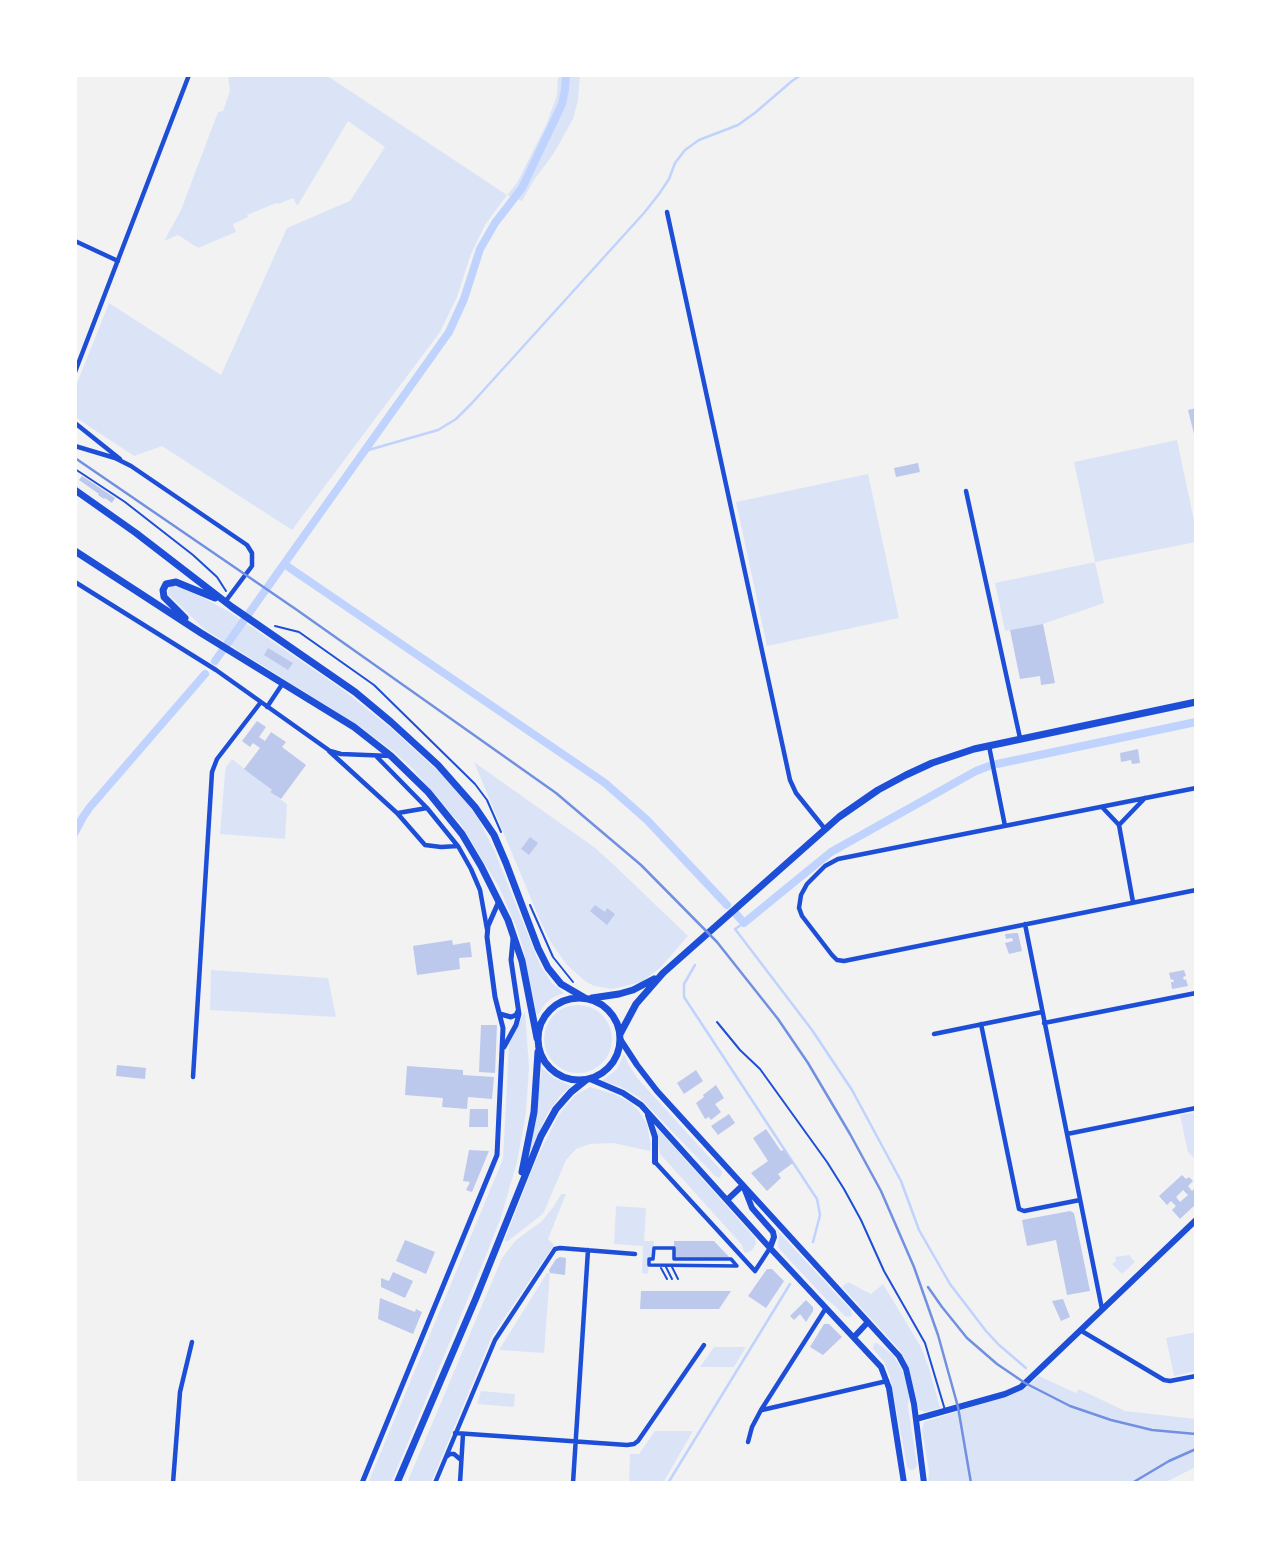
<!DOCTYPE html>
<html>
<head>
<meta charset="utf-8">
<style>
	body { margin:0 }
	#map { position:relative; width:1271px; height:1558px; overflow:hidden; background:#f2f2f2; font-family:"Source Sans 3",sans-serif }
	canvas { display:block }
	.frame { position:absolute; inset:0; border:77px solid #fff; pointer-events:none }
</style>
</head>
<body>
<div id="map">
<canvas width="1271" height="1558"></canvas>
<div class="frame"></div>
</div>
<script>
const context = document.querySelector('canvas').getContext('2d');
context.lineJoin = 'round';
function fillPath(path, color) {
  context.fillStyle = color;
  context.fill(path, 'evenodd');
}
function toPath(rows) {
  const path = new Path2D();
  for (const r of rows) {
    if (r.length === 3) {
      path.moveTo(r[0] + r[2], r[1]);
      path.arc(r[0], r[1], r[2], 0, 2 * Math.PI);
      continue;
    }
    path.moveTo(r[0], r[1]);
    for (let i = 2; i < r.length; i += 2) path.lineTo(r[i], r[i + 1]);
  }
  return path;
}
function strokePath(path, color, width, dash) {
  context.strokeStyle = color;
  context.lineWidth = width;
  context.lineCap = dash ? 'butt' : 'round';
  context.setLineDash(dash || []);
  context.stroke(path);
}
const green = toPath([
	[228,75,326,75,507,195,517,183,546,125,557,95,558,75,580,75,578,100,573,119,554,153,534,180,522,201,507,195,485,225,471,254,457,297,440,332,292,530,162,446,134,456,75,417,75,388,109,303,221,375,287,228,350,201,385,147,348,121,298,205,297,205,293,198,278,204,276,203,247,215,248,217,233,224,236,232,198,248,178,235,164,241,181,210,218,112,223,111,230,91],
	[1177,440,1196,530,1196,542,1095,562,1104,603,1043,624,1005,631,995,583,1095,562,1074,462],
	[868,474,899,618,767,646,736,502],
	[179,585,228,611,342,689,392,729,443,776,467,803,479,820,495,852,540,965,552,983,564,993,552,998,546,1003,537,1016,523,948,516,926,499,887,461,825,412,768,394,752,359,726,204,629,168,594,168,591,171,586],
	[232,759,272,790,270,792,287,804,285,839,220,834,225,772,226,767],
	[474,762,594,847,614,865,688,936,660,968,641,982,613,989,594,986,585,981,566,964,550,941,539,918],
	[211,970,328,978,336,1017,210,1010],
	[578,1039,34],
	[525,1011,529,1067,526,1113,517,1162,501,1217,487,1253,391,1483,368,1483,503,1159,509,1044],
	[624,1054,629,1065,638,1079,721,1170,722,1173,720,1178,715,1176,640,1098,621,1087,602,1081,617,1069],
	[542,1068,554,1078,571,1086,560,1096,547,1114,530,1153],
	[590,1087,614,1094,631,1103,638,1110,647,1124,651,1146,650,1151,613,1143,590,1144,576,1149,566,1160,544,1212,539,1217,508,1241,505,1241,505,1239,535,1162,558,1116,575,1095],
	[1196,1112,1196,1160,1188,1152,1180,1115],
	[656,1127,755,1238,756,1244,752,1250,747,1253,744,1252,742,1245,660,1154],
	[561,1194,566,1194,548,1239,554,1245,492,1336,431,1483,407,1483,502,1258,516,1240,542,1221,554,1206],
	[616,1206,646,1208,644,1241,654,1241,653,1259,649,1259,648,1274,642,1273,643,1246,614,1244],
	[776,1229,851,1310,852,1315,850,1317,845,1316,834,1305,827,1300,781,1251,778,1247,779,1235],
	[1129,1255,1135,1262,1122,1274,1112,1264,1116,1261,1115,1257],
	[547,1273,550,1273,544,1353,499,1350],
	[848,1282,871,1294,883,1284,921,1347,929,1368,940,1408,925,1412,919,1410,909,1369,904,1357,897,1347,842,1287],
	[1196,1332,1196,1371,1174,1376,1166,1338],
	[874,1343,877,1343,893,1355,903,1372,909,1396,908,1407,917,1464,916,1468,913,1470,910,1470,907,1466,890,1376,884,1362,873,1349],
	[714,1347,746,1347,734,1367,700,1367],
	[1039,1376,1076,1393,1079,1389,1125,1411,1196,1419,1196,1467,1164,1483,928,1483,929,1471,922,1430,924,1422,1016,1393,1025,1388],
	[481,1391,515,1394,514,1407,477,1404],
	[655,1431,693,1431,663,1483,629,1483,630,1454,639,1454]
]);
const stream = toPath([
	[365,451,438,430,456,419,472,403,644,213,659,194,669,179,675,163,685,150,699,140,738,125,756,112,792,81,801,75],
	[744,923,735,929,812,1030,852,1090,901,1181,919,1230,950,1284,986,1331,999,1345,1026,1368],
	[695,965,684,984,684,997,817,1199,820,1215,813,1242],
	[668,1483,790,1284]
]);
const canal = toPath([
	[284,564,605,783,647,820,727,905],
	[215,661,449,332,464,299,480,249,495,223,522,188,554,121,562,104,565,90,566,75],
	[997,764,1196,722],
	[75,832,83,817,90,807,205,674],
	[736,914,744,923,831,852,976,771,989,766]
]);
const building = toPath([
	[1196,408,1196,438,1195,438,1188,410],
	[918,463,920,472,896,477,894,468],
	[82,476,115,498,112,503,105,498,104,499,98,495,99,494,79,480],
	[1043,624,1055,683,1041,685,1040,676,1020,679,1010,630],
	[268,648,293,663,288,670,264,655],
	[257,721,266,727,259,737,265,741,271,732,286,742,282,747,306,765,281,799,270,792,272,790,244,769,260,748,253,743,250,747,242,741],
	[1138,749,1140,763,1132,764,1131,760,1121,762,1120,753],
	[530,837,538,843,529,855,521,849],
	[595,905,605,912,607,908,615,914,607,925,590,911],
	[1016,933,1018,933,1022,951,1009,954,1005,943,1013,941,1012,938,1006,939,1005,934],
	[452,940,453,945,470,942,472,957,459,958,460,969,417,975,413,946],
	[1184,970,1186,976,1183,977,1184,980,1186,979,1188,986,1172,989,1171,982,1174,982,1173,979,1171,980,1169,973],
	[481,1025,497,1025,495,1073,479,1072],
	[117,1065,146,1068,145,1079,116,1076],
	[407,1066,463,1070,463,1075,494,1077,492,1099,468,1097,467,1109,442,1107,443,1098,405,1095],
	[696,1070,703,1081,684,1094,677,1083],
	[716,1085,724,1098,715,1104,721,1112,711,1120,709,1117,705,1119,696,1103,704,1097,703,1095],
	[470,1109,488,1109,488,1127,469,1127],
	[729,1114,735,1123,718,1135,711,1126],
	[766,1129,781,1151,784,1150,793,1163,778,1174,781,1178,767,1191,751,1173,768,1161,753,1138],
	[469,1150,489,1151,472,1192,466,1190,470,1182,463,1181],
	[1182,1175,1186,1179,1189,1177,1193,1181,1188,1186,1192,1191,1196,1187,1196,1204,1180,1219,1172,1210,1176,1206,1171,1201,1167,1205,1159,1196],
	[1183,1190,1188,1195,1180,1202,1176,1197],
	[1070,1211,1074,1213,1090,1291,1067,1295,1056,1240,1027,1246,1022,1220],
	[405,1240,435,1252,426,1274,396,1261],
	[674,1241,714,1241,731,1259,674,1259],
	[560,1257,566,1258,565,1275,550,1273,549,1270,556,1259],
	[767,1269,772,1269,784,1281,766,1308,748,1296],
	[393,1272,413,1281,405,1298,381,1287,381,1278,389,1281],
	[641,1291,731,1291,719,1309,640,1309],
	[380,1298,415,1312,416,1309,422,1312,413,1334,378,1319],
	[1063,1299,1070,1317,1061,1321,1052,1301],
	[806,1300,813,1307,813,1311,806,1322,800,1314,794,1320,790,1316],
	[824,1324,829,1324,842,1337,823,1355,810,1347]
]);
const path = toPath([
	[75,469,125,502,193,555,217,577,226,591],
	[275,626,299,632,374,685,475,784,487,800,501,832],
	[530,905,553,957,573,982]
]);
const service = toPath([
	[717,1022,740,1050,760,1069,827,1162,844,1189,861,1220,884,1271,925,1343,945,1410],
	[666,1267,672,1279],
	[672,1267,678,1279],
	[661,1268,667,1279]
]);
const pedestrian = toPath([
	[654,1248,674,1248,674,1259,731,1259,737,1266,649,1265,649,1259,653,1259,654,1248]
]);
const minor = toPath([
	[667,212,790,780,796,793,825,829],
	[75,241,118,261],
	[75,372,189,75],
	[75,423,120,459],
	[75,446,115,458,131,466,247,545,252,553,252,566,225,602],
	[966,491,1020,738],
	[75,582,216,670,330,751,341,754,391,756],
	[267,707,283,683],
	[989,746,1005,826],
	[329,751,397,813,425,845,441,847,458,846,471,869,480,890,487,929],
	[376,756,427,808,457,845],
	[1196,788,838,859,825,866,807,884,801,895,799,908,802,916,832,955,837,960,844,961,1196,890],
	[1102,807,1119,825,1133,902],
	[398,813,427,808],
	[1119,825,1145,798],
	[1025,924,1102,1309],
	[1044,1023,1196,993],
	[981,1024,1019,1209,1024,1211,1080,1200],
	[934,1034,1042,1012],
	[193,1077,212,772,217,759,261,702],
	[1067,1134,1196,1108],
	[655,1162,755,1271,770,1248],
	[1080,1330,1164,1380,1170,1381,1196,1376],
	[762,1410,887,1381],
	[455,1433,627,1445,634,1444,638,1441,704,1345],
	[748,1442,752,1427,761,1410,826,1308],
	[446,1457,450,1454,454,1454,461,1460],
	[173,1483,180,1392,192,1342],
	[435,1483,495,1340,555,1249,560,1248,635,1254],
	[460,1483,463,1434],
	[573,1483,588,1250]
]);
const tertiary = toPath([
	[500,1014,511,1017,516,1015,518,1011],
	[504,1047,516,1025,519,1014,511,960,513,939],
	[362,1483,497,1155,503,1028,495,997,487,937,488,926,499,901]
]);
const secondary = toPath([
	[916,1419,1005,1394,1021,1387,1196,1220]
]);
const primary = toPath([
	[620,1039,637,1065,657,1091,899,1356,906,1369,914,1404,924,1483],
	[590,1079,623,1093,641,1105,770,1248,881,1367,889,1388,904,1483],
	[648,1115,655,1137,655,1162],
	[727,1200,743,1185,752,1208,773,1232,774,1237,770,1248],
	[854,1337,868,1322]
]);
const trunk = toPath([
	[75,490,136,533,232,607,355,692,391,722,438,765,475,807,494,835,506,863,538,948,548,968,561,984,585,998],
	[75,551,201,633,354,727,391,756,428,792,462,834,481,866,508,920,522,961,537,1038],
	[185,618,164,597,163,590,166,584,176,582,215,598],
	[579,1039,41],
	[592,998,619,994,633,990,654,979],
	[620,1034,636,1004,663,973,839,817,878,790,906,775,932,763,974,749,1196,702],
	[522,1172,534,1112,538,1052],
	[397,1483,476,1298,541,1136,556,1109,571,1092,586,1080]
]);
const rail = toPath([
	[75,458,297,610,556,793,641,865,717,942,778,1019,808,1063,850,1134,881,1191,914,1267,938,1335,958,1407,971,1483],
	[928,1287,942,1307,967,1338,997,1364,1025,1383,1070,1406,1111,1420,1152,1430,1196,1434],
	[1132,1483,1169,1461,1196,1449]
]);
fillPath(green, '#dbe4f7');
strokePath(stream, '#bfd3fe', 2.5);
strokePath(canal, '#bfd3fe', 8);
fillPath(building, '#bdc9ec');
strokePath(path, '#1d4ed8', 2);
strokePath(service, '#1d4ed8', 2);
strokePath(pedestrian, '#1d4ed8', 3.5);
strokePath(minor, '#1d4ed8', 4.5);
strokePath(tertiary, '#1d4ed8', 5);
strokePath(secondary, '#1d4ed8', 6);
strokePath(primary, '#1d4ed8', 6);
strokePath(trunk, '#1d4ed8', 7);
strokePath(rail, '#7290e2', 2.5);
</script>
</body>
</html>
